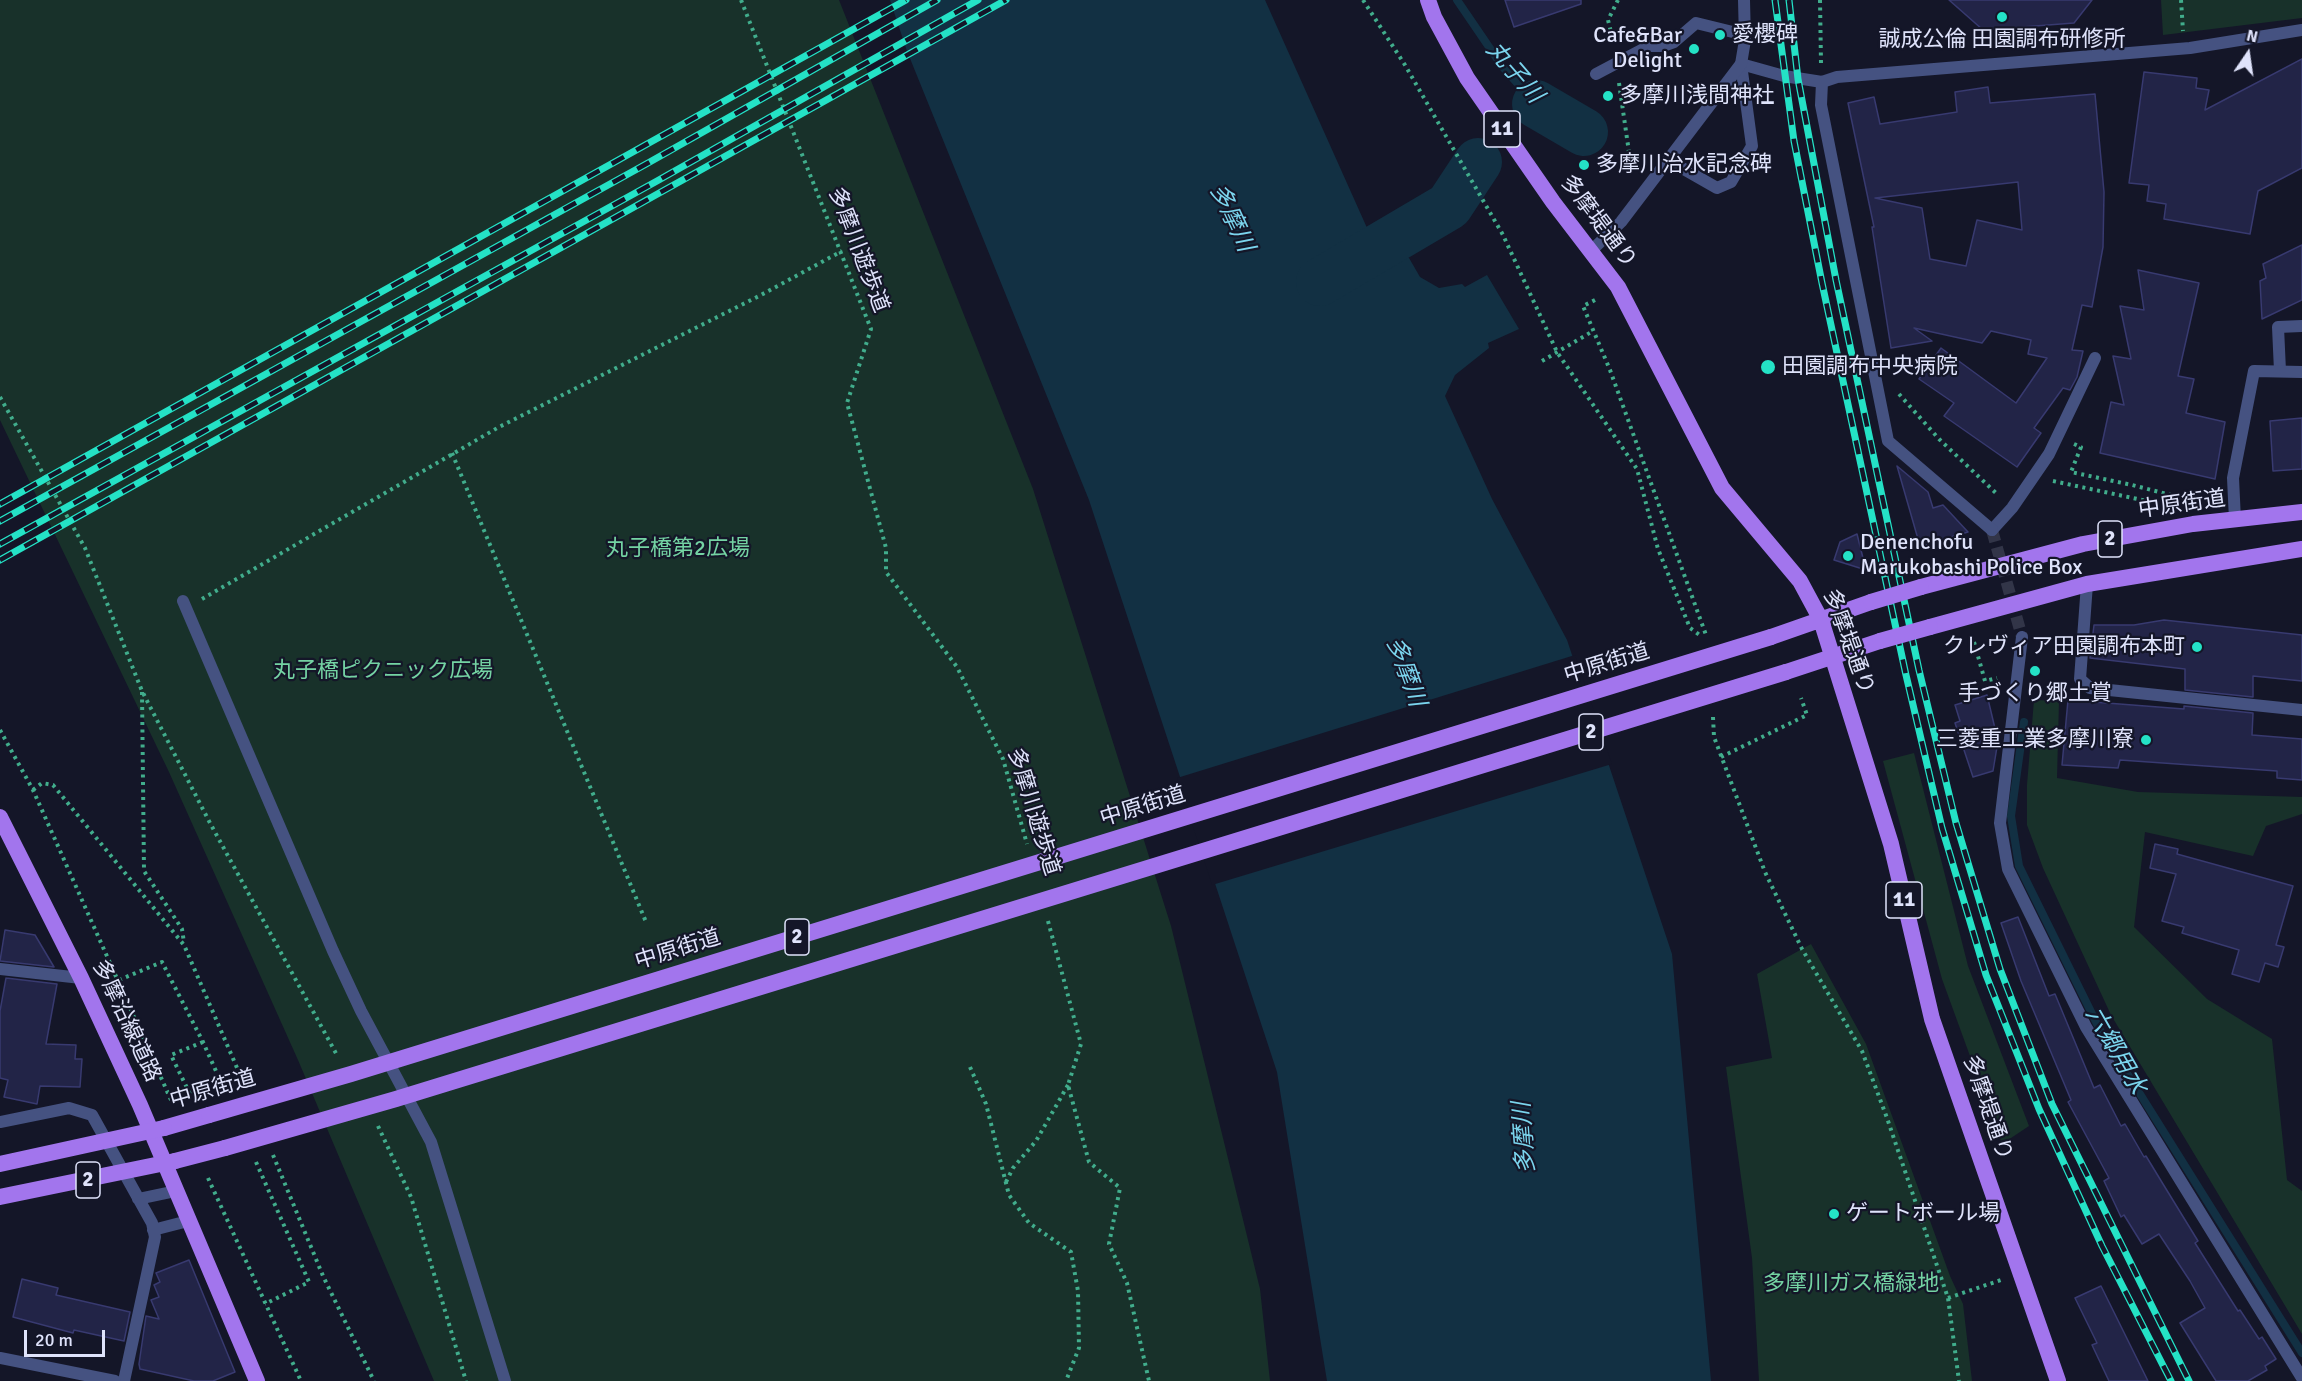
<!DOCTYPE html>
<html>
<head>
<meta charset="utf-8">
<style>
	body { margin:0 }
	#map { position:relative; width:2302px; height:1381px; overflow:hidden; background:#141628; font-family:Signika,sans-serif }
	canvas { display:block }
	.north { position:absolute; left:2218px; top:24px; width:60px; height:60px; -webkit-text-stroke:4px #141628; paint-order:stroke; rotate:13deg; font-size:16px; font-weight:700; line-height:24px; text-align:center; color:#dfe3fb }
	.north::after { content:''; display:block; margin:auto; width:21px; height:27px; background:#dfe3fb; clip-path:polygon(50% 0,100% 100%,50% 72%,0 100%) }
	.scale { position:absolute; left:24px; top:1330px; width:81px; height:27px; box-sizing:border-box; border:3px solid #dfe3fb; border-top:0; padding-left:8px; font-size:18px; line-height:21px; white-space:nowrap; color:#dfe3fb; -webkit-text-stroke:4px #141628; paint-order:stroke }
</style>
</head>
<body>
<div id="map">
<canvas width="2302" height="1381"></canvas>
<div class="north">N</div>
<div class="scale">20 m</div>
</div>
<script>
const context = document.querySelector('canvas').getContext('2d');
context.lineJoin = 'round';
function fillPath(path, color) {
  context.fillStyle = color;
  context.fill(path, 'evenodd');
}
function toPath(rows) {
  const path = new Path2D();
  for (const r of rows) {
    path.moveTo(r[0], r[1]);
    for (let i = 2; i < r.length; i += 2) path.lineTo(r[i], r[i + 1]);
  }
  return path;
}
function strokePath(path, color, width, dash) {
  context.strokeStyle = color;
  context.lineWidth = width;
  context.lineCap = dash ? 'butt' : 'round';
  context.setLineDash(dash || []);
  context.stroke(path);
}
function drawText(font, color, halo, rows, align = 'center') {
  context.font = font + ' Signika,"Noto Sans JP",sans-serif';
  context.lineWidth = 4.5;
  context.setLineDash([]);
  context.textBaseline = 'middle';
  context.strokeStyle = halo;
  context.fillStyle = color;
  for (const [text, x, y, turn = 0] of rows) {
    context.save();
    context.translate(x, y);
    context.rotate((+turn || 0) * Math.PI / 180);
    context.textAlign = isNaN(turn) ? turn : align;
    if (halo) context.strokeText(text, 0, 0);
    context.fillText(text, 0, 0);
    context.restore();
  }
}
const green = toPath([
	[0,0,839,0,1033,489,1171,926,1260,1289,1270,1381,434,1381,298,1060,169,772,0,420],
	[2161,0,2302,0,2302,18,2163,35],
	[2034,700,2059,701,2057,778,2138,792,2302,797,2302,814,2266,826,2253,856,2145,832,2134,927,2207,999,2272,1039,2287,1180,2302,1191,2302,1334,2111,1015,2043,868,2027,825,2027,785],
	[1914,753,1968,966,2029,1126,2002,1144,1942,979,1883,761],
	[1811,944,1866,1044,1950,1276,1963,1304,1972,1381,1759,1381,1752,1258,1726,1067,1772,1058,1757,974]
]);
const water = toPath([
	[890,0,1265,0,1376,248,1409,258,1420,277,1439,288,1462,284,1465,287,1487,275,1519,329,1488,343,1489,348,1455,375,1445,396,1492,499,1567,640,1672,954,1711,1381,1327,1381,1277,1072,1089,500,907,51]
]);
const pier = toPath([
	[1575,655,1612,764,1212,885,1177,778]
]);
const stream = toPath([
	[1457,0,1502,66,1536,104,1531,114],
	[2024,722,2011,816,2019,866,2100,1030,2302,1353]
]);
const river = toPath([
	[1536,104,1584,132],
	[1320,282,1449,206,1478,162]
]);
const building = toPath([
	[1505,0,1581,0,1581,4,1514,27,1505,0],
	[1949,0,2092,0,2074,23,1983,30,1949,0],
	[2302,59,2302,168,2258,191,2250,234,2164,219,2166,204,2147,201,2149,185,2129,183,2144,72,2197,78,2196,88,2209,90,2205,110,2302,59],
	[1988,87,1990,103,2095,94,2104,192,2103,247,2092,307,2082,305,2072,350,2083,351,2077,377,2070,390,2063,388,2034,428,2041,433,2017,467,1944,416,1954,403,1919,379,1941,348,2016,403,2047,358,2028,354,2031,340,1991,331,1982,343,1914,328,1932,341,1891,348,1872,227,1874,227,1848,103,1874,97,1880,124,1957,112,1955,92,1988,87],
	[2018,182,2022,230,1977,220,1966,266,1930,259,1922,208,1875,198,2018,182],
	[2302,245,2302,300,2262,319,2260,281,2266,278,2263,264,2302,245],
	[2138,270,2199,283,2178,376,2194,379,2186,413,2225,422,2215,479,2100,453,2111,402,2124,405,2113,356,2131,359,2120,306,2144,310,2138,270],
	[2302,418,2302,469,2273,471,2270,421,2302,418],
	[1897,466,1928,492,1933,508,1943,505,1968,532,1920,546,1897,466],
	[1857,534,1866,570,1834,560,1840,542,1857,534],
	[2164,620,2302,635,2302,681,2253,676,2253,697,2185,690,2185,669,2090,658,2094,625,2134,625,2164,620],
	[1987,695,1998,741,1993,771,1973,777,1955,723,1960,721,1955,705,1987,695],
	[2068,700,2184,709,2184,706,2253,713,2252,735,2302,739,2302,780,2277,778,2277,771,2120,760,2118,768,2062,765,2068,700],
	[2155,844,2178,849,2177,854,2293,886,2276,945,2284,947,2278,967,2265,963,2259,982,2232,974,2239,950,2182,933,2184,927,2162,921,2176,874,2150,868,2155,844],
	[2018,917,2049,996,2055,994,2094,1088,2100,1085,2121,1126,2125,1124,2144,1157,2146,1156,2163,1184,2198,1241,2195,1243,2238,1311,2240,1310,2259,1339,2262,1337,2276,1359,2265,1366,2267,1370,2248,1381,2216,1381,2180,1323,2205,1308,2190,1281,2159,1234,2142,1244,2124,1215,2121,1217,2104,1181,2109,1178,2068,1102,2071,1100,2021,981,2001,923,2018,917],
	[5,930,35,935,54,967,0,961,5,930],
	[6,978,57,984,46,1044,76,1045,75,1059,82,1059,80,1087,40,1086,37,1104,4,1097,8,1080,0,1078,0,1011,6,978],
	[189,1260,235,1372,213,1381,194,1381,140,1369,139,1364,146,1316,159,1319,151,1300,159,1297,154,1285,160,1282,156,1273,189,1260],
	[22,1279,58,1288,56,1295,130,1312,124,1341,74,1330,73,1333,13,1317,22,1279],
	[2101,1286,2148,1381,2109,1381,2092,1345,2097,1343,2075,1298,2101,1286]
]);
const minorTunnel = toPath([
	[1992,530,2022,637]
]);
const path = toPath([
	[741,0,871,329,847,403,886,548,886,572,957,667,1003,759,1027,844],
	[1363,0,1405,65,1503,235,1557,352,1637,469,1658,549,1690,628,1701,636],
	[1618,0,1608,20,1611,32,1619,40],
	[1820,0,1821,63],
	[2181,0,2183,31],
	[1619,83,1631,166],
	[1595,300,1583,306,1610,370,1706,635],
	[1542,361,1593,331],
	[1899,394,1939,439,1998,495],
	[0,397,85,548,142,691,210,823,338,1057],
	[2074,444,2081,447,2071,472,2132,485,2171,495,2180,501],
	[452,453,646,922],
	[2053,481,2161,504],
	[202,599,499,427,761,295,842,251],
	[1974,642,1985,681,1997,678],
	[142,692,144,871,182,929,184,943],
	[1713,717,1714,737,1765,872,1802,949,1862,1051,1887,1118,1948,1298,1959,1381],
	[0,730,33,790,171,1100],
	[1721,757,1807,715,1801,698],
	[33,790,42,783,53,785,184,945,244,1084],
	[1048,921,1081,1044,1068,1085,1089,1162,1120,1188,1109,1244,1127,1283,1149,1381],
	[119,980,162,962,203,1042,224,1089],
	[970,1067,986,1104,1009,1195,1029,1223,1071,1252,1078,1291,1079,1348,1066,1381],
	[190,1094,171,1055,203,1042],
	[378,1126,411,1197,466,1381],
	[273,1155,323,1276,374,1381],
	[256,1162,309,1282,265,1304],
	[208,1178,301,1381],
	[1006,1182,1013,1168,1036,1141,1068,1085],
	[1948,1298,2001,1280]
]);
const service = toPath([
	[1596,74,1649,46,1663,46,1674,42,1696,23,1745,35],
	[1668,160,1717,188,1731,182,1752,146,1741,64],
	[2280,371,2278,327,2302,326],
	[1992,530,2012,508,2049,454,2095,358],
	[2087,584,2080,679,2090,688,2302,710],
	[183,601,333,951,361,1011,431,1142,505,1381]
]);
const minor = toPath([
	[1741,64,1784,76,1822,82,1837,77,2190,48,2302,30],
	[1822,82,1821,105,1888,441,1992,530],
	[2235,520,2233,478,2254,371,2302,372],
	[2022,637,2000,823,2008,869,2086,1027,2302,1378],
	[0,969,81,978],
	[0,1122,69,1108,92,1115,152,1223,155,1237,124,1381],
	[138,1199,176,1191],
	[153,1230,188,1221]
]);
const tertiary = toPath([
	[1591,251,1621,222,1741,64,1745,40,1744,0],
	[0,1358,115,1381]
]);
const primary = toPath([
	[1428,0,1434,17,1467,78,1553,202,1618,287,1722,488,1800,581,1821,620,1891,844,1932,1019,2058,1381],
	[1921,587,2083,544,2193,524,2302,512],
	[1930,627,2087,584,2302,549],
	[1771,637,1871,602],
	[1786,672,1880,641],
	[0,817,81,978,140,1105,257,1381],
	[164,1128,209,1115],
	[175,1161,225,1148]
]);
const rail = toPath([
	[1775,0,1794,141,1822,283,1906,675,1942,828,1986,975,2039,1109,2102,1246,2171,1381],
	[1789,0,1798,79,1836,280,1919,670,1956,823,2000,969,2052,1104,2189,1381],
	[0,504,906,0],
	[0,521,648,163,937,0],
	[0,544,657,181,978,0],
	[0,560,1006,0]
]);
const primaryBridge = toPath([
	[1871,602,1921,587],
	[1880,641,1930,627],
	[209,1115,351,1074,1771,637],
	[225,1148,396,1099,1786,672],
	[0,1164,164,1128],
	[0,1197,175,1161]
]);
const markers = [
	[2002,17,6,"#24e2c6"],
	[1720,35,6,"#24e2c6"],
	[1694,49,6,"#24e2c6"],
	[1608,96,6,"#24e2c6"],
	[1584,165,6,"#24e2c6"],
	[1768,367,8,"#24e2c6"],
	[1848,556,6,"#24e2c6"],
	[2197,647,6,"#24e2c6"],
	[2035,671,6,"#24e2c6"],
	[2146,740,6,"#24e2c6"],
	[1834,1214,6,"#24e2c6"]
];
const shields = [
	[1502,129,36],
	[2110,539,24],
	[1591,732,24],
	[1904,900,36],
	[797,937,24],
	[88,1180,24]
];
const shieldNames = [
	["11",1502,129],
	["2",2110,539],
	["2",1591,732],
	["11",1904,900],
	["2",797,937],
	["2",88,1180]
];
const poiNames = [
	["愛櫻碑",1732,35],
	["Cafe&Bar",1682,36,"right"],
	["Delight",1682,61,"right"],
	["誠成公倫 田園調布研修所",2002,40,"center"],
	["多摩川浅間神社",1620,96],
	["多摩川治水記念碑",1596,165],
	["田園調布中央病院",1782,367],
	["Denenchofu",1860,543],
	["Marukobashi Police Box",1860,568],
	["クレヴィア田園調布本町",2185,647,"right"],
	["手づくり郷土賞",2035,694,"center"],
	["三菱重工業多摩川寮",2134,740,"right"],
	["ゲートボール場",1846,1214]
];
const streetNames = [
	["多摩堤通り",1598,222,53],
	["多摩川遊歩道",858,250,69],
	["中原街道",2182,505,-8],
	["多摩堤通り",1848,642,70],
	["中原街道",1607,664,-17],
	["中原街道",1143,807,-17],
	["多摩川遊歩道",1033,812,73],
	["中原街道",678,950,-17],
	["多摩沿線道路",126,1021,65],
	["中原街道",213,1090,-16],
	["多摩堤通り",1987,1108,71]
];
const parkNames = [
	["丸子橋第2広場",678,549],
	["丸子橋ピクニック広場",383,671],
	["多摩川ガス橋緑地",1851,1284]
];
const waterNames = [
	["丸子川",1514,73,49],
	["多摩川",1231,218,65],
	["多摩川",1405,672,70],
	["六郷用水",2115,1051,60],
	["多摩川",1525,1138,-94]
];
fillPath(green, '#18312a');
fillPath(water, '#123043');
fillPath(pier, '#141628');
strokePath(stream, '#123043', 8);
strokePath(river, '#123043', 48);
fillPath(building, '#222447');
strokePath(building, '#383a70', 1.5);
strokePath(minorTunnel, '#323548', 12, [12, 6]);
strokePath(path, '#41ad8c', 4, [3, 4.5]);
strokePath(service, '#455281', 12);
strokePath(minor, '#455281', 12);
strokePath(tertiary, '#455281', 12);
strokePath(primary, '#a275ed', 16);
strokePath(rail, '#24e2c6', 7);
strokePath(rail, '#141628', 4.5, [14]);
strokePath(primaryBridge, '#a275ed', 16);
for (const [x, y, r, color] of markers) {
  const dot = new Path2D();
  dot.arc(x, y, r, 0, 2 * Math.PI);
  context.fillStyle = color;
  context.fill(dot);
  strokePath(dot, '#141628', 2);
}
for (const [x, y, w] of shields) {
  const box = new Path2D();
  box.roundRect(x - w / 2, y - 18, w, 36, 4.5);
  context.fillStyle = '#141628';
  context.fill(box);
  strokePath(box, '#dfe3fb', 1.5);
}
drawText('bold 21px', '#dfe3fb', null, shieldNames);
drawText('22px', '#dfe3fb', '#141628', poiNames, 'left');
drawText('22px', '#dfe3fb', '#141628', streetNames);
drawText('22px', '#74d3a3', '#141628', parkNames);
drawText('italic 24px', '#7bd5ee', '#141628', waterNames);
</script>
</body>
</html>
